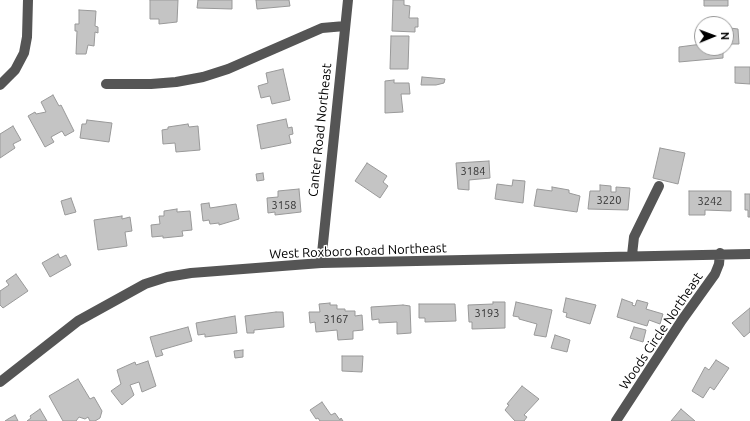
<!DOCTYPE html>
<html>
<head>
<meta charset="utf-8">
<style>
	body { margin:0 }
	#map { position:relative; width:750px; height:421px; overflow:hidden; background:#fff; font-family:Ubuntu,sans-serif }
	canvas { display:block }
	.north { position:absolute; left:694px; top:16px; width:40px; height:40px; box-sizing:border-box; background:#fff; border:1px solid #999; border-radius:50%; rotate:89deg; font-size:11px; font-weight:700; line-height:16px; text-align:center; color:#000 }
	.north::after { content:''; display:block; margin:auto; width:14px; height:18px; background:#000; clip-path:polygon(50% 0,100% 100%,50% 72%,0 100%) }
</style>
</head>
<body>
<div id="map">
<canvas width="750" height="421"></canvas>
<div class="north">N</div>
</div>
<script>
const context = document.querySelector('canvas').getContext('2d');
context.lineJoin = 'round';
function fillPath(path, color) {
  context.fillStyle = color;
  context.fill(path, 'evenodd');
}
function toPath(rows) {
  const path = new Path2D();
  for (const r of rows) {
    path.moveTo(r[0], r[1]);
    for (let i = 2; i < r.length; i += 2) path.lineTo(r[i], r[i + 1]);
  }
  return path;
}
function strokePath(path, color, width, dash) {
  context.strokeStyle = color;
  context.lineWidth = width;
  context.lineCap = dash ? 'butt' : 'round';
  context.setLineDash(dash || []);
  context.stroke(path);
}
function drawText(font, color, halo, rows, align = 'center') {
  context.font = font + ' Ubuntu,sans-serif';
  context.lineWidth = 3;
  context.setLineDash([]);
  context.textBaseline = 'middle';
  context.strokeStyle = halo;
  context.fillStyle = color;
  for (const [text, x, y, turn = 0] of rows) {
    context.save();
    context.translate(x, y);
    context.rotate((+turn || 0) * Math.PI / 180);
    context.textAlign = isNaN(turn) ? turn : align;
    if (halo) context.strokeText(text, 0, 0);
    context.fillText(text, 0, 0);
    context.restore();
  }
}
const building = toPath([
	[150,0,178,0,177,22,159,24,159,19,150,19,150,0],
	[198,0,232,0,232,9,197,8,198,0],
	[256,0,289,0,290,6,257,9,256,0],
	[393,0,404,0,404,5,410,6,409,18,418,18,418,27,415,27,415,32,392,31,393,0],
	[704,0,728,0,728,6,704,6,704,0],
	[79,10,96,11,95,26,98,27,98,33,95,32,94,46,88,45,86,54,76,54,77,31,75,31,75,24,79,24,79,10],
	[726,24,729,24,730,28,738,29,739,44,726,44,726,24],
	[391,36,409,36,408,69,390,69,391,36],
	[702,44,702,48,723,48,723,58,679,62,679,47,702,44],
	[735,67,750,67,750,84,735,83,735,67],
	[283,69,290,100,272,104,270,96,261,98,258,86,268,83,266,73,283,69],
	[422,77,445,79,444,83,436,85,421,85,422,77],
	[394,80,394,83,409,83,410,94,401,94,403,112,385,113,385,81,394,80],
	[53,95,59,106,61,105,74,131,65,136,62,131,51,137,54,142,45,147,28,116,35,112,36,114,46,112,41,102,53,95],
	[286,119,288,128,292,127,293,134,289,135,291,143,261,149,257,125,286,119],
	[87,120,112,123,109,142,80,138,82,124,86,124,87,120],
	[188,124,189,127,198,126,200,150,176,152,175,143,163,144,162,130,168,129,168,127,188,124],
	[13,126,21,140,13,144,15,148,0,158,0,134,13,126],
	[660,148,685,153,678,184,653,178,660,148],
	[489,161,490,178,469,180,469,190,458,189,456,163,489,161],
	[367,163,387,176,383,182,388,186,380,198,355,181,367,163],
	[263,173,264,180,257,181,256,174,263,173],
	[513,180,525,181,523,203,495,199,497,184,512,186,513,180],
	[600,185,611,186,611,192,616,192,616,187,630,188,628,210,588,209,590,191,600,191,600,185],
	[552,187,569,190,569,193,580,196,577,212,534,206,537,189,552,191,552,187],
	[299,189,301,212,275,215,275,212,268,213,267,198,278,197,278,191,299,189],
	[689,191,731,191,731,211,705,210,705,215,689,215,689,191],
	[745,194,750,194,750,217,748,217,748,210,745,210,745,194],
	[71,198,76,212,65,215,61,201,71,198],
	[209,203,210,208,236,204,239,219,219,225,219,223,210,224,209,220,203,221,201,204,209,203],
	[177,209,177,212,190,211,192,230,182,231,183,236,163,238,163,236,152,237,151,225,160,224,159,216,164,216,164,211,177,209],
	[122,216,122,219,130,217,132,231,125,232,127,246,98,250,94,220,122,216],
	[58,254,60,258,66,255,71,265,50,277,42,263,58,254],
	[16,274,28,291,3,308,0,305,0,291,9,285,6,281,16,274],
	[566,298,596,305,590,324,566,317,567,313,563,312,566,298],
	[622,299,633,303,632,305,635,306,637,300,648,303,646,309,663,314,660,324,649,320,647,326,617,317,622,299],
	[493,302,505,302,505,328,472,329,472,322,469,322,468,305,493,304,493,302],
	[516,302,552,310,546,337,534,335,537,324,519,319,519,317,513,316,516,302],
	[330,303,330,305,337,305,337,309,345,309,345,311,355,311,355,316,362,315,363,330,353,331,353,339,338,340,337,330,316,332,315,322,310,323,309,312,320,312,319,304,330,303],
	[419,304,455,304,456,321,425,322,425,318,419,318,419,304],
	[403,305,410,306,411,333,397,334,397,322,379,323,379,319,372,320,371,307,403,305],
	[750,308,750,332,744,337,732,323,750,308],
	[276,312,283,312,284,327,254,330,254,333,247,333,245,316,276,312],
	[235,316,237,333,205,337,205,334,198,335,196,323,235,316],
	[188,327,192,341,161,350,163,355,156,357,150,337,188,327],
	[634,327,646,330,643,342,630,338,634,327],
	[555,335,570,340,567,352,551,348,555,335],
	[243,350,243,357,235,358,234,351,243,350],
	[342,356,363,356,362,372,342,371,342,356],
	[716,360,729,368,714,390,710,387,703,398,692,391,705,367,709,370,716,360],
	[148,361,156,386,142,392,139,382,130,385,134,395,122,405,111,391,121,384,117,370,135,362,136,365,148,361],
	[78,379,90,399,94,397,102,411,100,418,95,421,90,421,88,417,85,419,79,417,76,421,63,421,49,396,78,379],
	[522,386,539,399,524,415,527,417,524,421,515,421,505,410,509,405,507,404,522,386],
	[322,402,331,415,335,413,340,420,341,418,343,421,320,421,318,418,316,419,310,410,322,402],
	[40,409,47,421,27,421,31,418,30,416,40,409],
	[681,409,695,421,671,421,681,409],
	[15,415,18,421,5,421,8,419,15,415]
]);
const minor = toPath([
	[106,84,151,84,176,82,203,77,228,69,322,28,345,26],
	[0,85,15,70,24,53,27,37,28,0],
	[632,255,634,237,659,186],
	[321,263,348,0],
	[0,382,78,321,145,284,167,277,191,273,321,263,750,254],
	[616,421,682,320,715,274,719,264,720,253]
]);
const numberNames = [
	["3184",473,171],
	["3220",609,200],
	["3242",710,201],
	["3158",284,205],
	["3193",487,313],
	["3167",336,319]
];
const streetNames = [
	["Canter Road Northeast",320,130,-84],
	["West Roxboro Road Northeast",358,251,-2],
	["Woods Circle Northeast",661,331,-56]
];
fillPath(building, '#c4c4c4');
strokePath(building, '#999', 1);
strokePath(minor, '#555', 10);
drawText('11px', '#313131', null, numberNames);
drawText('13px', '#000', '#fff', streetNames);
</script>
</body>
</html>
